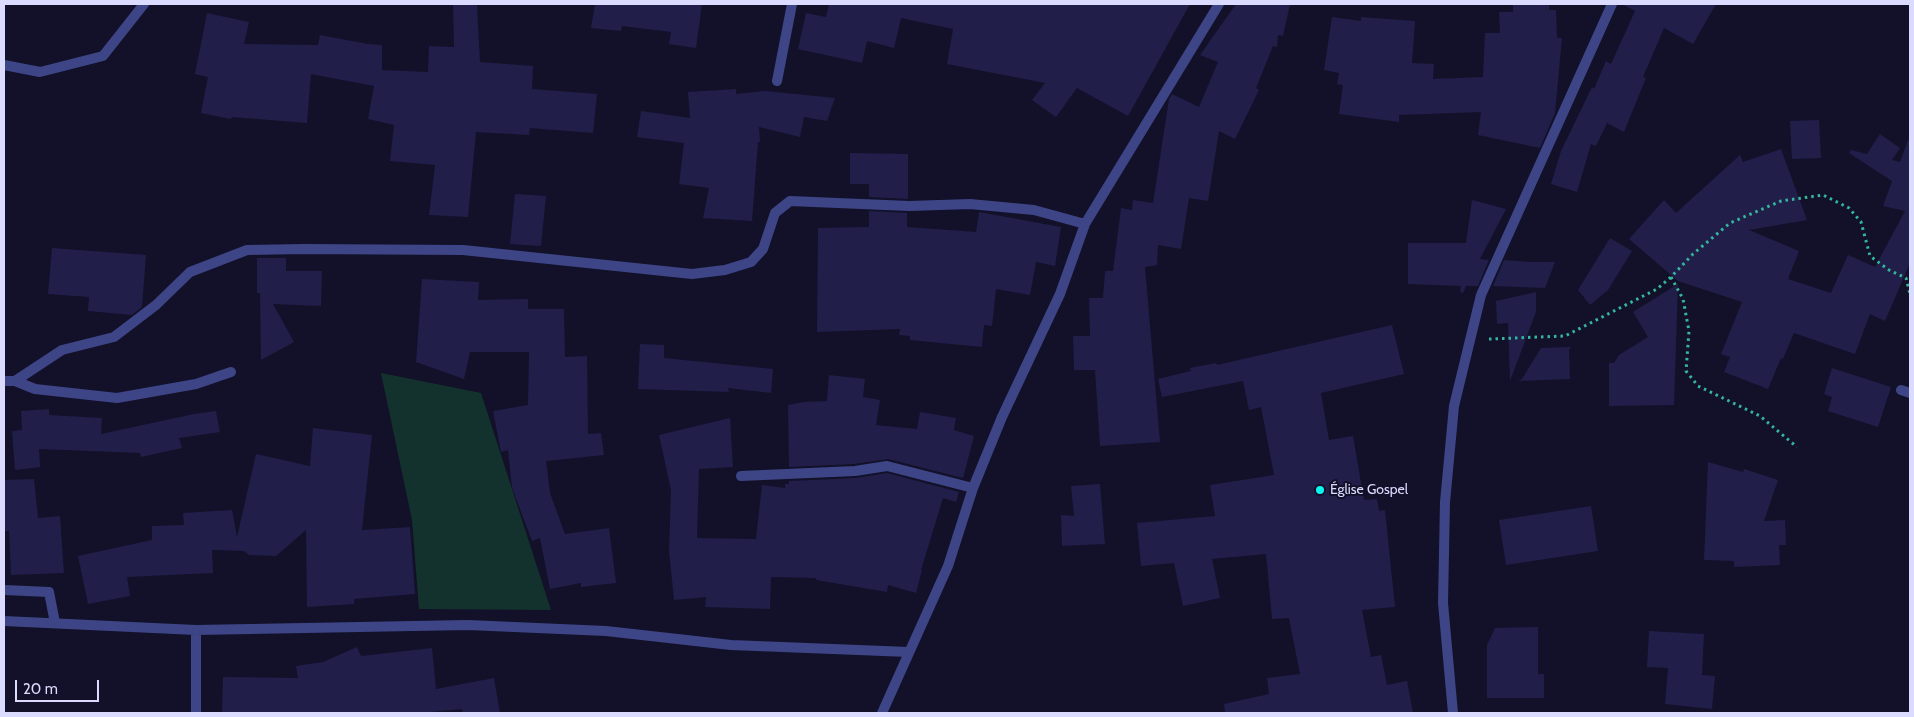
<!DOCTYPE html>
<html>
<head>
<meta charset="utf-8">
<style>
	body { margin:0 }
	#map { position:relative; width:1914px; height:717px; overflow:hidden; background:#121129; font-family:Cabin,sans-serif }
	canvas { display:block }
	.frame { position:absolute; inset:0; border:5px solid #dadbfe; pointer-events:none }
	.scale { position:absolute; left:15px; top:680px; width:84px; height:22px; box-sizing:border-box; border:2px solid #dadbfe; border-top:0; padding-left:6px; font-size:15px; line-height:18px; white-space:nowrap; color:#dadbfe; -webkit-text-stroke:4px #121129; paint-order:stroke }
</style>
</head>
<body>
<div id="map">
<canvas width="1914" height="717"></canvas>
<div class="frame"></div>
<div class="scale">20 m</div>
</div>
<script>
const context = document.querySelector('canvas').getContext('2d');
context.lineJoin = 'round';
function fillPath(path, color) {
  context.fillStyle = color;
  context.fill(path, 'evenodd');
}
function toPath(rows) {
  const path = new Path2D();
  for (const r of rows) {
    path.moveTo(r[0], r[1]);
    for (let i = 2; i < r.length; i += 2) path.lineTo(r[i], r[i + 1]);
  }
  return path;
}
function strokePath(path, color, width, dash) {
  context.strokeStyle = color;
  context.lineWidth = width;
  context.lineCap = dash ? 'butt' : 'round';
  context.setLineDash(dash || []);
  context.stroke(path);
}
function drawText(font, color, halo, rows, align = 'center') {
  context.font = font + ' Cabin,sans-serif';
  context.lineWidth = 4;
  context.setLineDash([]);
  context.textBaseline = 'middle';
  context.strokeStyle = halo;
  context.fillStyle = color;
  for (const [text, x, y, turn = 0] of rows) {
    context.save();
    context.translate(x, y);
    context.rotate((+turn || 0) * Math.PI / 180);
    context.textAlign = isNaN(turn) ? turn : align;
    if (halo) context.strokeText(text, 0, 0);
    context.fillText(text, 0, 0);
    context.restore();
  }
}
const green = toPath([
	[381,373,481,393,551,610,419,609,412,520]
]);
const building = toPath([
	[453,4,477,5,480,62,533,66,532,89,597,94,593,133,530,128,529,135,476,132,468,217,429,215,435,165,390,161,394,125,368,119,374,86,311,74,307,123,232,117,231,119,201,113,208,77,195,74,207,13,249,22,244,44,318,45,320,35,368,44,382,45,382,70,428,72,429,46,454,47],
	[595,4,702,4,696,48,669,44,671,32,622,26,621,31,591,28],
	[829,4,1190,4,1128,116,1077,88,1056,117,1032,100,1045,83,947,64,953,29,901,18,894,48,867,41,862,63,798,49,806,13,826,17],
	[1236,4,1290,4,1283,36,1278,35,1277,47,1273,46,1256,88,1259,90,1235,139,1219,131,1208,201,1189,198,1181,249,1158,245,1157,265,1145,267,1160,442,1100,446,1095,370,1074,370,1073,336,1090,336,1089,298,1103,298,1105,271,1113,271,1121,208,1132,210,1133,200,1153,203,1169,99,1172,94,1199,107,1218,62,1200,55],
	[1513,4,1549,4,1549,10,1556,10,1557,38,1562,38,1555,113,1540,148,1478,135,1481,112,1399,115,1399,122,1339,114,1343,85,1337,84,1339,73,1324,70,1332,17,1361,21,1361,17,1415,21,1412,63,1434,64,1433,79,1483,77,1485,33,1500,33,1499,12,1513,12],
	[1622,4,1716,4,1693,44,1664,28,1643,77,1646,78,1624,132,1607,123,1596,146,1591,144,1577,192,1551,184,1561,151,1592,87,1594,89,1606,61,1611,64,1635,11],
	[736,89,736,94,765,91,835,98,827,121,804,117,800,137,759,127,760,142,758,142,752,221,703,218,709,188,679,184,684,143,637,137,641,111,690,118,688,92],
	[1819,120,1821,158,1792,159,1790,121],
	[1880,134,1900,148,1892,160,1900,162,1908,140,1910,140,1910,263,1885,321,1870,314,1855,354,1794,333,1783,359,1781,358,1768,389,1724,372,1730,357,1721,354,1742,302,1678,281,1629,239,1664,200,1676,213,1740,155,1743,162,1781,149,1807,220,1749,230,1799,251,1788,279,1831,293,1848,255,1875,267,1905,211,1883,206,1892,181,1849,153,1851,150,1867,154],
	[850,153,908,154,908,199,869,197,869,184,850,184],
	[515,194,546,196,541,246,510,244],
	[1472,200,1506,209,1480,259,1489,260,1478,286,1466,286,1463,293,1460,292,1461,286,1408,284,1408,243,1466,243],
	[869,211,907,213,907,227,976,232,979,212,1061,227,1055,266,1036,262,1030,295,996,289,992,326,984,325,982,347,910,340,910,336,899,335,900,329,817,332,818,228,869,227],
	[1610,238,1632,251,1608,290,1590,305,1578,290],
	[52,248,146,255,142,307,132,315,88,311,89,297,48,294],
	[257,258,286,258,286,271,322,271,321,306,273,304,294,342,261,360,260,293,257,293],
	[1504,260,1531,262,1555,262,1545,288,1493,286],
	[422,279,479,282,478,300,528,299,528,309,564,309,565,357,587,356,588,434,601,433,604,455,546,461,550,493,565,534,609,528,616,583,581,587,581,583,550,589,540,538,532,541,512,488,508,450,501,452,493,411,528,405,529,352,470,352,464,379,416,362],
	[1678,284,1674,405,1609,406,1609,363,1614,363,1619,355,1648,337,1633,312],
	[1536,292,1536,312,1510,381,1508,323,1497,324,1496,301],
	[1392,325,1404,374,1321,393,1329,440,1353,436,1364,500,1377,499,1379,511,1385,510,1395,607,1362,610,1371,657,1381,655,1387,685,1407,681,1413,713,1225,713,1224,704,1269,694,1267,678,1300,674,1289,618,1272,619,1266,554,1212,559,1220,598,1183,606,1174,563,1141,566,1137,523,1215,516,1210,485,1274,475,1261,407,1249,410,1243,381,1162,397,1158,379,1191,371,1190,368,1216,363,1217,365],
	[640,344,664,345,664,358,773,369,771,393,728,388,729,392,638,389],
	[1571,347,1569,350,1570,379,1518,381,1522,379,1541,348],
	[1832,368,1891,387,1878,427,1828,411,1832,397,1824,394],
	[829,375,865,379,863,397,880,400,876,425,917,429,920,412,956,418,954,430,974,436,963,478,888,459,854,464,789,467,788,405,804,402,827,401],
	[49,409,49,415,102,418,101,434,194,414,216,411,220,432,179,438,182,448,141,457,140,453,39,449,40,467,15,470,12,431,22,430,21,411],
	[730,418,733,467,699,469,697,538,756,539,762,485,785,488,785,484,789,484,789,481,855,478,887,473,959,492,956,502,943,498,921,570,922,570,916,593,888,585,887,592,816,580,816,578,771,577,770,609,705,607,706,597,674,600,669,551,671,490,659,435],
	[313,428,372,435,362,530,410,527,415,594,354,599,354,604,307,607,306,530,276,556,249,555,244,551,212,550,213,573,127,577,130,596,88,604,78,556,152,540,152,526,184,525,183,513,232,510,237,537,256,454,310,466],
	[1708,462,1743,472,1744,469,1778,480,1764,521,1785,520,1786,545,1779,545,1780,565,1734,567,1734,561,1704,560],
	[34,479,38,518,60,516,64,573,11,575,9,531,4,531,4,480],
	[1100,484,1105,544,1062,546,1061,515,1074,516,1071,486],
	[1591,506,1598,551,1506,565,1499,520],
	[1538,627,1538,674,1544,674,1544,698,1487,698,1487,645,1495,628],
	[1649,631,1704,634,1702,675,1715,676,1712,709,1665,704,1668,668,1647,667],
	[357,647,361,656,432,648,436,689,494,678,500,713,463,713,462,709,419,713,222,713,223,677,298,678,296,666,323,662]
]);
const path = toPath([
	[1671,277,1683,299,1689,331,1686,371,1698,386,1760,416,1797,447],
	[1489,339,1565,336,1657,289,1671,277,1693,254,1730,223,1781,201,1823,195,1849,208,1861,222,1870,256,1889,270,1906,278,1910,294]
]);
const service = toPath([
	[4,590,49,592,55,623]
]);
const minor = toPath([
	[4,65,40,72,103,56,144,4],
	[777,81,792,4],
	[4,381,15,381,62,350,114,337,156,305,190,272,247,250,304,249,463,250,692,274,725,270,751,262,763,249,775,213,790,201,909,206,970,204,1034,210,1085,224],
	[15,381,35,389,117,398,196,384,231,372],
	[1901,390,1910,393],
	[741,476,855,471,887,466,973,488],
	[4,621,196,630,468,625,606,631,731,645,909,652],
	[196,713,196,630],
	[882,713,948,566,973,488,1002,417,1060,294,1085,224,1219,4]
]);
const tertiary = toPath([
	[1453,713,1443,603,1445,502,1454,406,1481,295,1612,4]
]);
const markers = [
	[1320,490,5,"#0df7ef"]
];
const poiNames = [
	["Église Gospel",1330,490]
];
fillPath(green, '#14322d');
fillPath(building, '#211e49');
strokePath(path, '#34b79e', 3, [2.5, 4]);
strokePath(service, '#3e4586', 10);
strokePath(minor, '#3e4586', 10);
strokePath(tertiary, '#3e4586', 10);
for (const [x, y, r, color] of markers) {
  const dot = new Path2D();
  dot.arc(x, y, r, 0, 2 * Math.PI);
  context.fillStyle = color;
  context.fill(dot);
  strokePath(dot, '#121129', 2);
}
drawText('14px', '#dadbfe', '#121129', poiNames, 'left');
</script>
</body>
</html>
